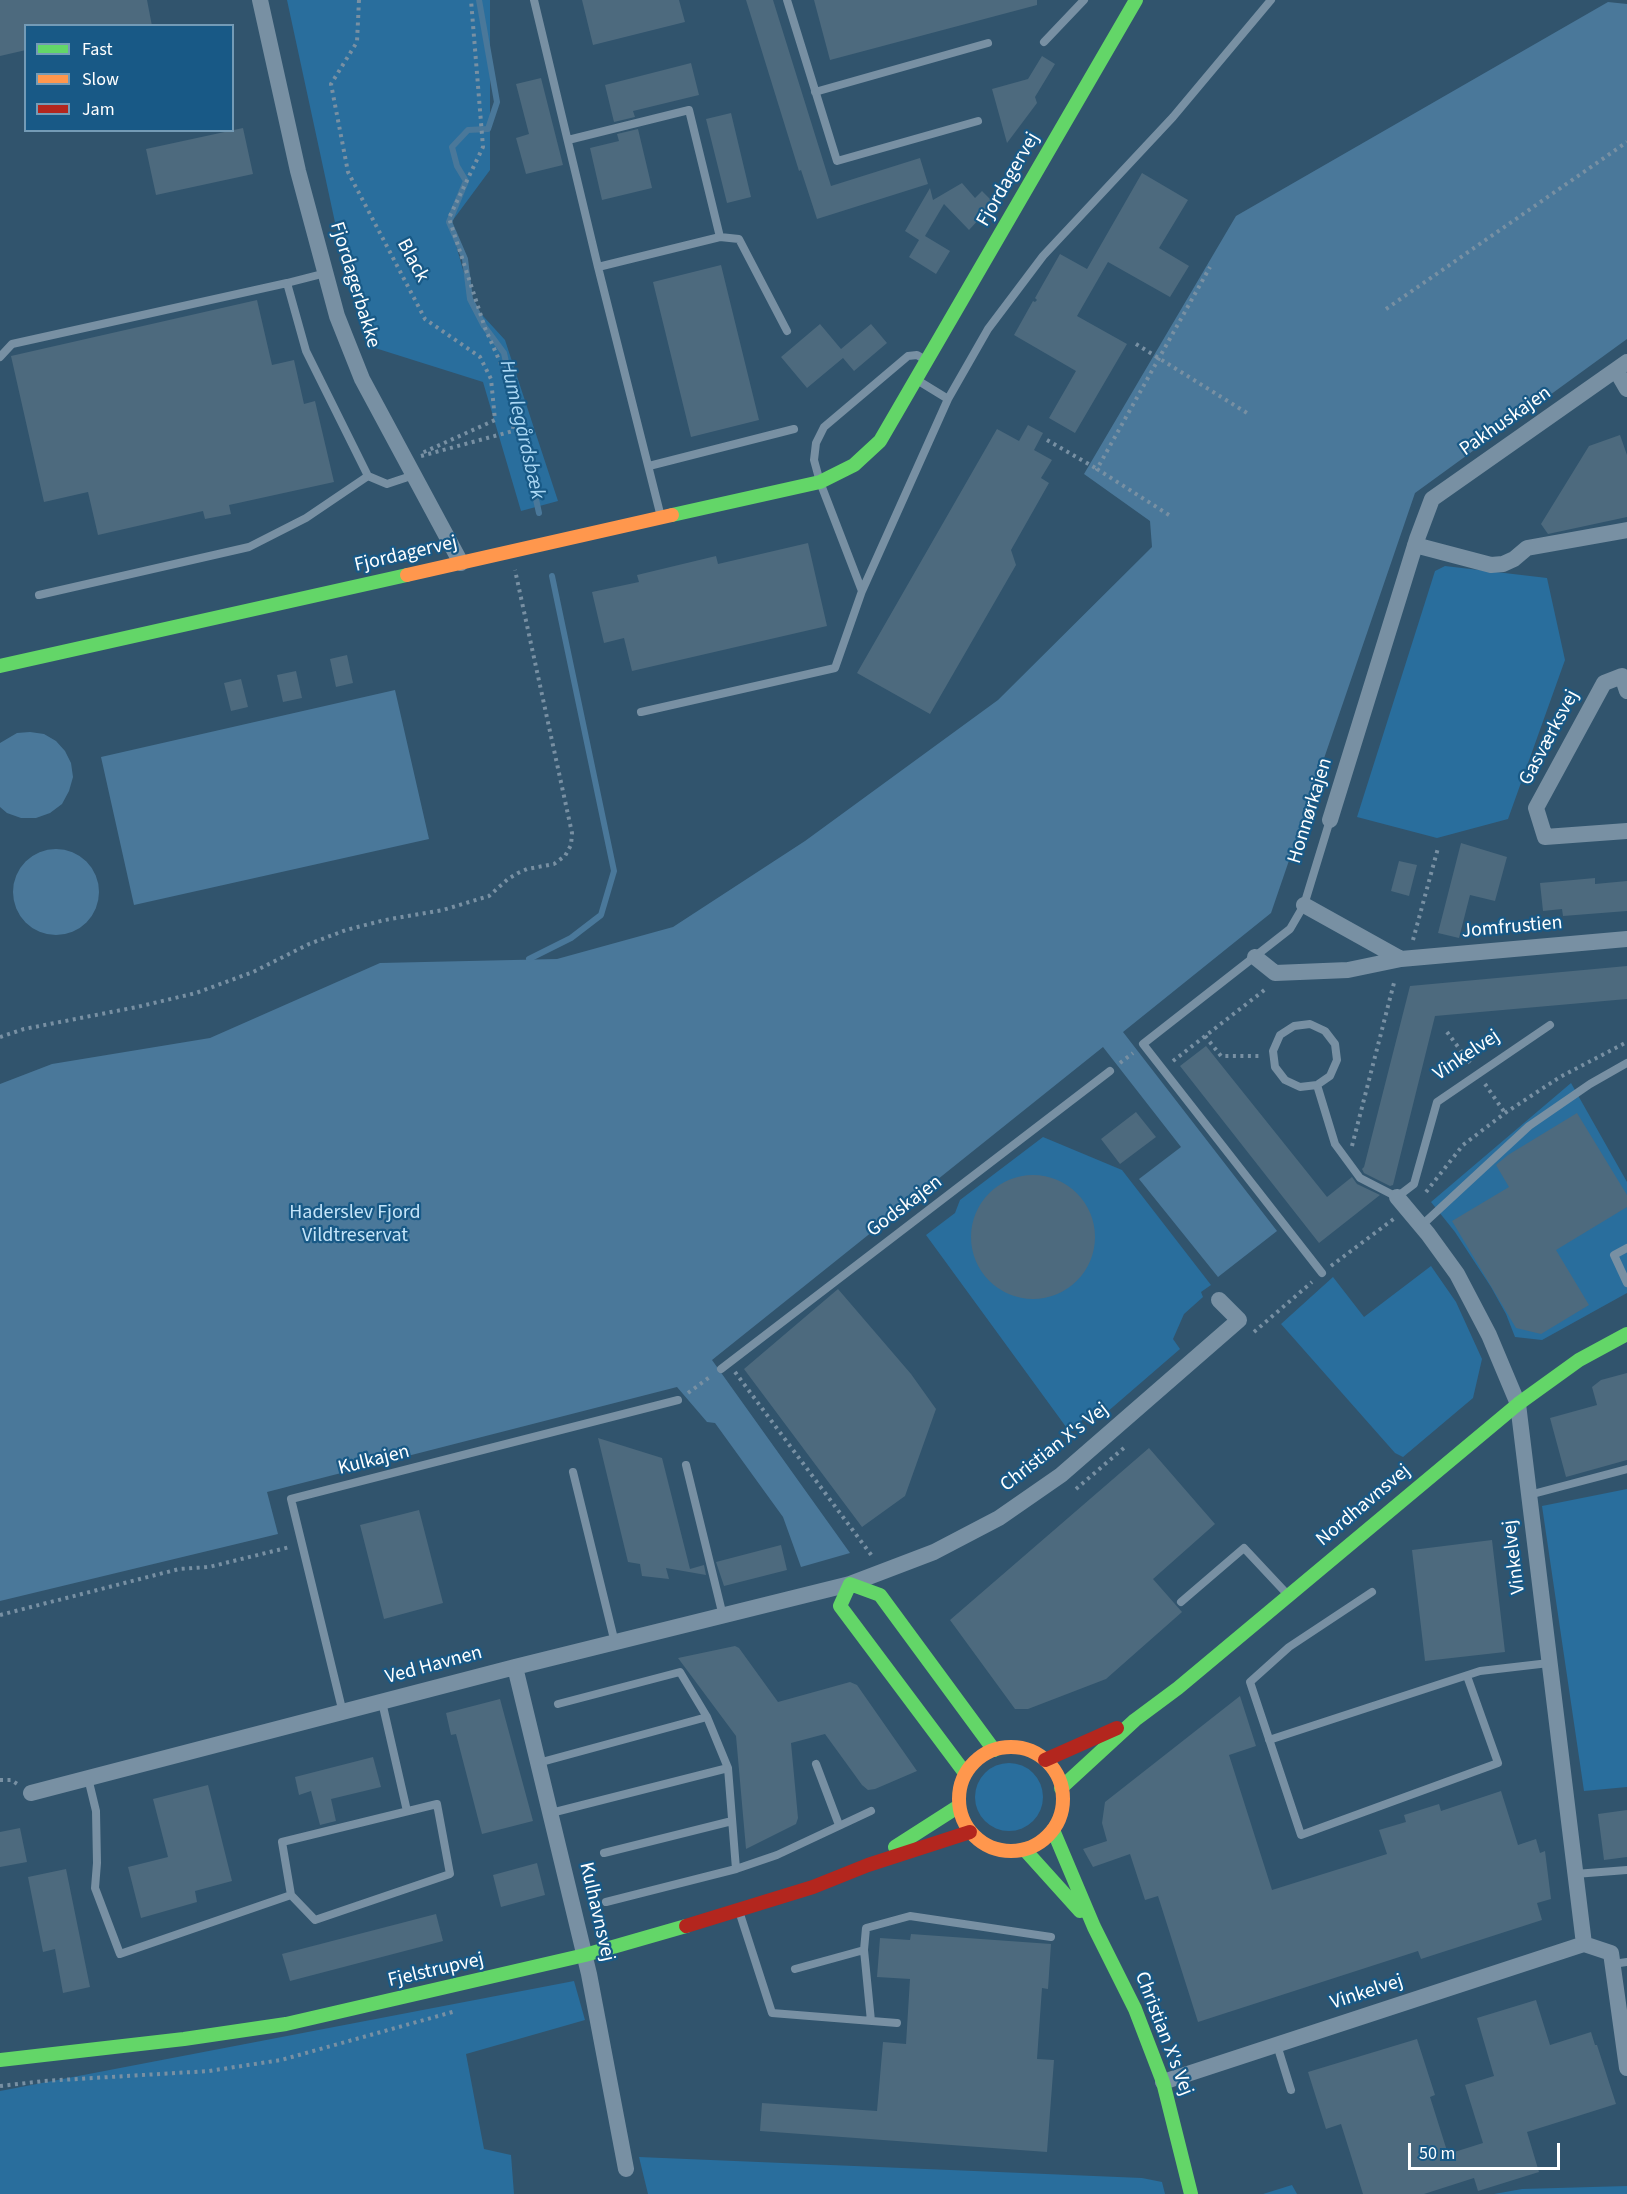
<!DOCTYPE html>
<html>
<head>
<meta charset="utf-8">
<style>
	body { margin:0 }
	#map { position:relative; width:1627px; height:2194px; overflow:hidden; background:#31546d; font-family:"Source Sans 3",sans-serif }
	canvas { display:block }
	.legend { position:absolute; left:24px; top:24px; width:210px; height:108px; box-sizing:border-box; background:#185986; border:2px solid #749bb6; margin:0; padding:8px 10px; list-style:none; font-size:18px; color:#fff }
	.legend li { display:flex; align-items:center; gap:12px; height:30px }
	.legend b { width:30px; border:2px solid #749bb6 }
	.scale { position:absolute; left:1408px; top:2143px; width:152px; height:27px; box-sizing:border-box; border:3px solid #fff; border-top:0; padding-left:8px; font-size:18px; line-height:21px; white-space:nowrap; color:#fff; -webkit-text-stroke:4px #185986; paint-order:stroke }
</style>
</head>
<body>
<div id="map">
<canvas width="1627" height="2194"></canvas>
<ul class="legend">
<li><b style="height:8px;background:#63d668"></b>Fast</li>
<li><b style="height:8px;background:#ff974d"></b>Slow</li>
<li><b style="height:8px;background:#b3261e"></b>Jam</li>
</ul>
<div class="scale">50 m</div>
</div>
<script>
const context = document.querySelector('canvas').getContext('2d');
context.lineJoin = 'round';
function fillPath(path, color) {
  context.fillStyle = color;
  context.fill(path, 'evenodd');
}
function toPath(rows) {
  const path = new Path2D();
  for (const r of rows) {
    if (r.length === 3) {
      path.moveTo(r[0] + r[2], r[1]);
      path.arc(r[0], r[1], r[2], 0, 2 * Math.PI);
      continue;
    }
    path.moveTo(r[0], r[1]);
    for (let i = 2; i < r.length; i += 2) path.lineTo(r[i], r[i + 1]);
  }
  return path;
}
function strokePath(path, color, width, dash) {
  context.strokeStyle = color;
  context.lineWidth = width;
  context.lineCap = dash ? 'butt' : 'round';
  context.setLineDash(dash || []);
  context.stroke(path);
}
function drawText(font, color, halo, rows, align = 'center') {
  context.font = font + ' "Source Sans 3",sans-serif';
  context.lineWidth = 4.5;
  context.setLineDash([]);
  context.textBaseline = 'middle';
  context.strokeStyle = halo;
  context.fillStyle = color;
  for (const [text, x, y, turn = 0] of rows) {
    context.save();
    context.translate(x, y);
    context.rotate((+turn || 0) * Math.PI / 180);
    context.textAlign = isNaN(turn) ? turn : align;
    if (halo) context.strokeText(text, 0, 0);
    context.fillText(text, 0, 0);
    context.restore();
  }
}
const green = toPath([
	[287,0,490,0,490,170,450,224,473,305,505,340,558,501,521,511,483,382,375,348,336,227],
	[1445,566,1547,578,1565,660,1508,819,1437,838,1357,817,1435,571],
	[1571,1083,1627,1182,1627,1293,1542,1340,1515,1337,1506,1314,1491,1287,1455,1232,1431,1202],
	[1043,1137,1122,1170,1211,1285,1201,1292,1203,1297,1184,1314,1173,1339,1180,1349,1099,1419,1093,1411,1069,1431,926,1235,955,1213,960,1200],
	[1431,1266,1456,1302,1482,1359,1473,1398,1403,1457,1395,1453,1281,1324,1333,1277,1364,1317],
	[1627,1489,1627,1787,1584,1791,1542,1506],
	[1009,1797,34],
	[574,1981,585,2020,466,2054,484,2149,511,2155,514,2194,0,2194,0,2091],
	[639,2157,1142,2178,1162,2182,1165,2194,648,2194],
	[1292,2185,1297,2194,1263,2194],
	[1627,2186,1627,2194,1494,2194,1522,2189]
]);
const water = toPath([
	[1608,2,1627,4,1627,339,1415,493,1271,913,1123,1032,1277,1231,1218,1277,1139,1179,1181,1147,1103,1047,712,1360,850,1553,801,1567,783,1517,715,1423,707,1422,677,1387,267,1492,278,1534,0,1601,0,1084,52,1064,210,1038,380,963,557,959,673,927,805,841,998,700,1152,547,1150,521,1084,474,1236,216],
	[395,690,429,839,134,905,101,757],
	[30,732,44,734,56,741,65,751,71,763,73,777,69,791,62,804,50,813,36,818,21,818,7,813,0,807,0,743,17,733],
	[56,892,43]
]);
const stream = toPath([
	[479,0,497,102,488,129,468,130,452,147,457,166,466,181,449,222,465,259,470,299,484,326,504,353,539,513],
	[529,959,571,938,601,915,614,871,552,576]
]);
const building = toPath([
	[0,0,147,0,152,26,26,26,26,50,0,56],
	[582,0,679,0,685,22,593,45],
	[746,0,773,0,831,186,920,158,928,184,817,219,801,170,799,171],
	[814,0,1037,0,1037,5,830,60],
	[1042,56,1055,64,1035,97,1037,103,1007,143,992,89,1028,79],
	[691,63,699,95,633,111,635,117,614,122,605,85],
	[541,78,563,165,526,174,516,138,529,134,516,84],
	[731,113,751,197,727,203,706,119],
	[243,128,253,174,156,195,146,149],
	[638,129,652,188,602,200,590,148,619,141,617,134],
	[1142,173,1188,200,1159,248,1189,266,1170,297,1108,262,1077,316,1127,344,1075,433,1049,418,1076,371,1014,335,1033,301,1035,302,1037,300,1035,298,1060,254,1087,269],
	[962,183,975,198,982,191,994,203,969,230,944,204,925,236,950,251,936,274,909,257,919,240,905,231,930,188,933,200],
	[721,265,759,420,691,437,653,282],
	[257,300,272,365,294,360,304,404,315,401,334,482,229,505,231,514,205,519,203,511,98,535,88,492,44,502,11,356],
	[820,324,841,349,871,324,887,343,854,371,843,358,807,388,781,357],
	[1028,425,1043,433,1034,450,1052,460,1041,478,1049,483,1011,550,1016,565,930,714,857,673,997,429,1019,441],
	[1620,435,1627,455,1627,517,1548,534,1541,524,1589,446],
	[808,543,827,626,632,671,624,638,604,643,592,592,639,582,637,575,716,556,718,564],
	[347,655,353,683,336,687,330,659],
	[296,671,302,698,283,702,277,675],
	[241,679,248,707,231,711,224,683],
	[1461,843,1507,857,1495,901,1470,895,1459,938,1438,933],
	[1399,861,1417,865,1409,896,1391,891],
	[1595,878,1595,884,1627,881,1627,911,1563,916,1562,909,1543,911,1540,883],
	[1627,966,1627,999,1435,1016,1393,1185,1390,1186,1364,1173,1362,1169,1364,1167,1410,986],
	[1206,1046,1327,1197,1352,1177,1357,1184,1380,1195,1319,1243,1180,1066],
	[1136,1112,1156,1137,1120,1164,1101,1139],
	[1577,1113,1627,1195,1627,1207,1556,1250,1589,1305,1541,1334,1516,1328,1452,1221,1509,1187,1496,1165,1508,1155],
	[1033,1237,62],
	[838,1289,911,1374,936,1409,905,1496,862,1527,744,1369],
	[1627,1373,1627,1460,1566,1477,1550,1418,1597,1405,1592,1387,1601,1380],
	[598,1438,662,1458,690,1569,704,1565,706,1575,666,1568,669,1579,642,1576,640,1564,628,1562],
	[1149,1448,1215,1524,1153,1579,1182,1612,1106,1679,1028,1709,1015,1709,950,1620],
	[419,1510,443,1603,384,1619,360,1525],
	[1492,1540,1505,1652,1425,1661,1412,1550],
	[781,1545,787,1570,724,1586,716,1562],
	[735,1646,739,1648,778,1702,850,1682,857,1685,917,1771,875,1789,868,1790,862,1785,825,1734,791,1743,798,1818,796,1824,746,1849,736,1736,678,1658],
	[1240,1696,1256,1746,1229,1755,1272,1890,1387,1854,1379,1830,1406,1822,1404,1815,1439,1804,1441,1811,1501,1791,1518,1845,1536,1839,1540,1853,1545,1851,1551,1899,1537,1903,1542,1920,1421,1959,1418,1951,1198,2022,1158,1896,1145,1900,1130,1854,1093,1867,1083,1849,1107,1841,1102,1823,1105,1802],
	[500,1699,533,1821,482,1834,456,1734,451,1735,446,1713],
	[373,1757,381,1787,331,1799,336,1821,320,1825,311,1791,299,1795,295,1777],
	[208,1785,232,1881,195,1891,197,1902,141,1918,128,1867,168,1857,153,1799],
	[1627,1810,1627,1857,1604,1860,1598,1814],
	[20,1828,27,1862,0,1867,0,1832],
	[537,1863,545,1895,501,1907,493,1875],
	[66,1869,90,1987,63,1993,55,1949,43,1952,28,1877],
	[436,1914,443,1941,290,1981,282,1954],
	[911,1934,1051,1944,1048,1989,1042,1988,1037,2059,1054,2060,1047,2152,760,2131,762,2103,877,2111,883,2042,906,2044,910,1979,877,1977,880,1938,910,1940],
	[1536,2000,1550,2045,1591,2032,1595,2045,1597,2045,1616,2104,1527,2132,1539,2172,1478,2191,1474,2178,1424,2194,1363,2194,1341,2124,1326,2129,1308,2072,1417,2039,1435,2095,1430,2097,1448,2154,1483,2143,1465,2085,1494,2076,1477,2018]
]);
const path = toPath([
	[359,0,357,42,331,84,348,172,425,319,480,357,491,379,495,420,422,453],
	[1386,309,1627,142],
	[1136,344,1247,413],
	[1047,440,1097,469],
	[421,456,513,431,515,396,485,328,449,218,483,147,471,0],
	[1169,515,1097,469,1210,267],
	[1413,940,1438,848],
	[1447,1032,1470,1063],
	[1205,1036,1221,1056,1260,1056],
	[0,1037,24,1029,137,1007,196,993,253,972,309,944,346,930,385,920,443,910,489,896,508,879,518,873,527,869,554,864,565,856,571,845,572,833,515,570],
	[1173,1061,1267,988],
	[1120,1063,1133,1053],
	[1485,1084,1505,1113],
	[1352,1146,1395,979],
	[1426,1192,1463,1145,1505,1113,1560,1077,1627,1042],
	[1331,1266,1395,1218],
	[1254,1332,1312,1282],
	[735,1372,872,1556],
	[688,1393,711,1376],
	[1076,1489,1125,1447],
	[0,1615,179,1569,209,1567,290,1547],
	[0,1780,11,1780,19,1785],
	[0,2086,44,2081,209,2071,281,2060,456,2011]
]);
const lane = toPath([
	[534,0,598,267],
	[787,0,837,161,978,121],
	[1044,42,1084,0],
	[815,92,988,43],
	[568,140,689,110,720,237],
	[326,273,287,283,306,351,368,476,387,484,414,475],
	[0,357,12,344,287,283],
	[917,380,948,399,988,329,1043,256,1173,117,1271,0],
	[649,466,794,429],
	[661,517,598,267,720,237,739,239,787,331],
	[862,591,948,399],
	[39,595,249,547,306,518,368,476],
	[641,712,835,668,862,591,820,482,814,460,816,443,824,427,908,356,917,355,924,359],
	[1317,1085,1330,1076,1337,1060,1335,1044,1325,1031,1310,1024,1294,1026,1280,1035,1273,1051,1275,1067,1285,1080,1300,1087,1317,1085,1335,1144,1360,1178,1397,1197,1414,1184,1437,1102,1550,1025],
	[1421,1226,1529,1126,1590,1084,1627,1063],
	[1627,1248,1614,1255,1627,1283],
	[1322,1273,1143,1044,1290,929,1304,905,1330,820],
	[721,1369,1110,1071],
	[686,1465,723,1616],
	[573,1472,615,1643],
	[1529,1495,1627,1469],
	[1372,1592,1289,1647,1250,1682,1301,1835,1498,1763,1467,1676],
	[1181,1602,1244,1548,1288,1595],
	[382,1702,407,1811],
	[558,1704,680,1672,707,1717,728,1768,736,1869],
	[343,1713,291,1499,678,1400],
	[1269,1740,1480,1671,1549,1663],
	[538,1763,707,1717],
	[816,1764,839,1825],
	[88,1778,96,1811,97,1863,95,1888,120,1954,291,1895,315,1920,450,1874,437,1804,282,1842,291,1895],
	[551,1813,728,1768],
	[604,1853,732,1821],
	[1575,1874,1627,1870],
	[606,1902,736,1869,777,1855,871,1811],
	[740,1914,772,2013,897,2023],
	[864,1950,871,2021],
	[1613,1964,1627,1962],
	[795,1969,864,1950,866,1928,910,1916,1051,1937],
	[1277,2045,1291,2090]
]);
const street = toPath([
	[260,0,298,171,337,316,362,379,461,563],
	[1616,370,1627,389],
	[1415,545,1491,565,1503,564,1514,559,1527,548,1627,530],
	[1627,691,1622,676,1604,683,1536,808,1545,837,1627,831],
	[1330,820,1417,539,1432,499,1627,362],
	[1304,905,1401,959],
	[1255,957,1275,973,1348,970,1401,959,1627,939],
	[515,1667,589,1974,626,2169],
	[31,1793,515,1667,850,1584,934,1552,999,1518,1061,1475,1239,1320,1219,1300],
	[1584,1944,1611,1953,1627,2068],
	[1163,2082,1584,1944,1518,1404,1489,1335,1457,1274,1428,1234,1397,1197]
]);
const fast = toPath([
	[672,515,820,482,854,465,880,441,1136,0],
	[0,666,407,575],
	[965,1773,840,1606,850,1584,880,1595,994,1750],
	[1061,1788,1135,1720,1178,1688,1518,1404,1579,1360,1627,1334],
	[1053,1830,1094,1927,1135,2009,1163,2082,1191,2194],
	[895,1847,959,1806],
	[1025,1850,1080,1911],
	[0,2060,184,2039,286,2024,585,1955,686,1926]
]);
const slow = toPath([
	[407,575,672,515],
	[1011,1799,52]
]);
const jam = toPath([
	[1045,1760,1117,1728],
	[686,1926,813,1887,868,1865,970,1832]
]);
const streetNames = [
	["Fjordagervej",1009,180,-60],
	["Black",412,261,62],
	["Fjordagerbakke",354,285,73],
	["Pakhuskajen",1506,422,-35],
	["Fjordagervej",406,555,-13],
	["Gasværksvej",1550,738,-62],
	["Honnørkajen",1311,811,-73],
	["Jomfrustien",1512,928,-5],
	["Vinkelvej",1467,1056,-34],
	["Godskajen",905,1207,-37],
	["Christian X's Vej",1055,1448,-38],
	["Kulkajen",374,1461,-14],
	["Nordhavnsvej",1364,1506,-40],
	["Vinkelvej",1515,1557,-97],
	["Ved Havnen",434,1666,-15],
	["Kulhavnsvej",596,1912,77],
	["Fjelstrupvej",436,1971,-13],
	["Vinkelvej",1367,1993,-18],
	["Christian X's Vej",1163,2034,69]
];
const parkNames = [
	["Haderslev Fjord",355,1214],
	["Vildtreservat",355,1237]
];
const waterNames = [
	["Humlegårdsbæk",521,430,77]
];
fillPath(green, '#296e9d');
fillPath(water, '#4a789a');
strokePath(stream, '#4a789a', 6);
fillPath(building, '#4d6a7e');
strokePath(path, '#7890a3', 4, [3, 4.5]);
strokePath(lane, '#7890a3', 8);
strokePath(street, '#7890a3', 16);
strokePath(fast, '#63d668', 14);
strokePath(slow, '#ff974d', 14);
strokePath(jam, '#b3261e', 14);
drawText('20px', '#fff', '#185986', streetNames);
drawText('20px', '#c4e4f9', '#185986', parkNames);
drawText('italic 21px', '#aad7f4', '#185986', waterNames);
</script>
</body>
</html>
